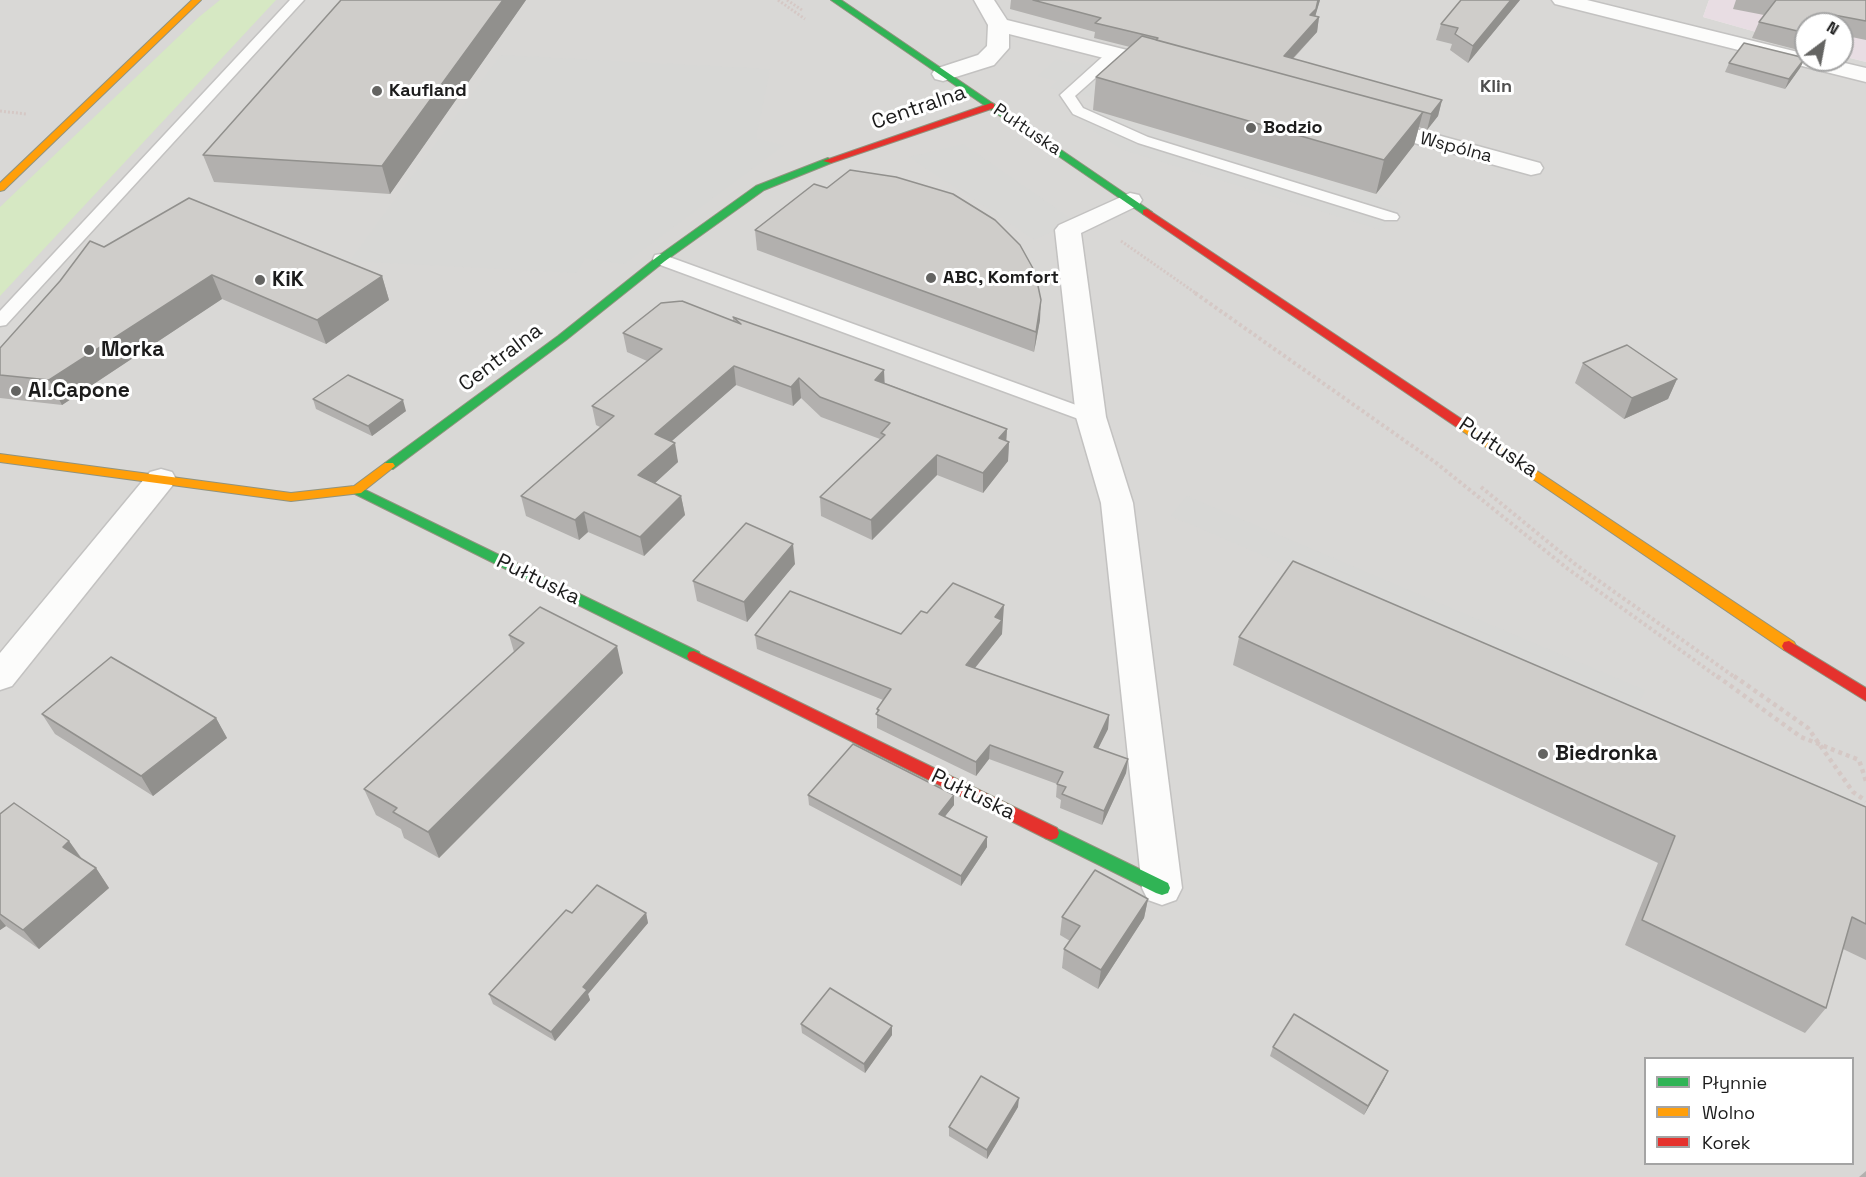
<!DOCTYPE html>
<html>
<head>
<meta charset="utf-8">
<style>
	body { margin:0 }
	#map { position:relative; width:1866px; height:1177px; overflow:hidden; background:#eae9e5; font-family:"Space Grotesk",sans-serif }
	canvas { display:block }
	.legend { position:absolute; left:1644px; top:1057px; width:210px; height:108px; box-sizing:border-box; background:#fff; border:2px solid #a4a4a4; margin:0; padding:8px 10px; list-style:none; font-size:18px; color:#1c1c1c }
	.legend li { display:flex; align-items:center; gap:12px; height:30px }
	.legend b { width:30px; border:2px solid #a4a4a4 }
	.north { position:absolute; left:1794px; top:12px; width:60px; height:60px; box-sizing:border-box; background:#fff; border:2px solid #a4a4a4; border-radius:50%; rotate:32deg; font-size:16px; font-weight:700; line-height:24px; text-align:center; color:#1c1c1c }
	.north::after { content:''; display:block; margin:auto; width:21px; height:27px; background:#646462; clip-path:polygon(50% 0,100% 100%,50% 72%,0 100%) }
</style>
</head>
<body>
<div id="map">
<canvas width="1866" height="1177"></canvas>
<ul class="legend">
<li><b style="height:8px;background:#30b455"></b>Płynnie</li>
<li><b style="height:8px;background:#ff9f0a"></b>Wolno</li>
<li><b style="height:8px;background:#e5322d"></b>Korek</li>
</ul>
<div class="north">N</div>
</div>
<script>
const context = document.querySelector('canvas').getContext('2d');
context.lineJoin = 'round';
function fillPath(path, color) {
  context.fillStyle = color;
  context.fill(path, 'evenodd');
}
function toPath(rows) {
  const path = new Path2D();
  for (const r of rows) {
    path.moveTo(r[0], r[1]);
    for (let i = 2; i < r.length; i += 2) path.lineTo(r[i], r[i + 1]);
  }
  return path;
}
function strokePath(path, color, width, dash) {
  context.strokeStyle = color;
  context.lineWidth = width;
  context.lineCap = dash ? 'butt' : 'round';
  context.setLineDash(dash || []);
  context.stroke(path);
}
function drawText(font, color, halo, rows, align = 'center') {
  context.font = font + ' "Space Grotesk",sans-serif';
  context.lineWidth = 6;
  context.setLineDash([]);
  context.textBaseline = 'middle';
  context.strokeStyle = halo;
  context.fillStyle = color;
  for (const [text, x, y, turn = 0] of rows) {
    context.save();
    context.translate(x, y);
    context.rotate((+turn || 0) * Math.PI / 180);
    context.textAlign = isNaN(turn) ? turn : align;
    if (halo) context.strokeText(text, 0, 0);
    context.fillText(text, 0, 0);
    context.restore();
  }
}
const residential = toPath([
	[0,0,1709,0,1703,17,1806,46,1806,60,1842,60,1842,56,1866,62,1866,1177,0,1177],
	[1646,1058,1852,1058,1852,1164,1646,1164]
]);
const industrial = toPath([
	[1709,0,1866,0,1866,62,1842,56,1842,24,1806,24,1806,46,1703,17]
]);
const religious = toPath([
	[501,55,770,69,756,138,784,145,624,264,585,258,576,273,350,261],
	[1057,59,1073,63,1109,67,1104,99,1050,88,1058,81,1038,76],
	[1093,110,1402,202,1381,230,1123,150,1081,123],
	[963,144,1074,221,1035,240,909,157],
	[1187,496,1645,690,1634,715,1171,516]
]);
const grass = toPath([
	[220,0,276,0,0,296,0,207,199,17]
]);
const pathFar2 = toPath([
	[778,0,805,19],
	[787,0,802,10],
	[0,111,26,114],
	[1121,241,1197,294]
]);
const pathFar1 = toPath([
	[1195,293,1435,462,1568,569,1719,678],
	[1481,487,1575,564,1736,678]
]);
const path = toPath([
	[1717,676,1801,737,1859,760,1866,781],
	[1734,676,1808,728,1853,792,1866,801]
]);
const lane = toPath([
	[290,0,304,0,6,325,0,326,0,311,290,0],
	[1115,49,1122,53,1120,56,1075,96,1083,108,1148,137,1397,214,1399,217,1397,220,1385,220,1138,143,1073,114,1060,95,1110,50,1115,49],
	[661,254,1098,413,1100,417,1098,421,1084,421,655,263,653,259,655,255,661,254]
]);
const street = toPath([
	[974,0,994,0,1007,20,1171,61,1174,66,1171,71,1163,73,1009,34,1009,48,994,65,943,81,935,79,932,74,935,69,978,55,987,46,988,25,974,0],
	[1552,0,1587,0,1806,54,1806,60,1832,60,1866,68,1866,82,1555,4,1552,0],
	[1375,118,1540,163,1543,168,1540,173,1531,175,1367,130,1363,125,1367,120,1375,118],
	[1130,193,1139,195,1142,200,1139,205,1081,233,1106,417,1133,503,1182,888,1176,900,1162,905,1148,900,1142,888,1101,503,1076,417,1055,230,1059,225,1130,193],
	[161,469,172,472,176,479,172,486,12,686,0,690,0,653,150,472,161,469]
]);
const fast = toPath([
	[831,0,841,0,1152,212,1147,215,1143,214,831,0],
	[828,158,833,161,831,163,764,190,665,261,566,340,393,469,385,469,383,466,385,463,558,336,657,257,756,186,828,158],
	[357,486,699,652,701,656,699,660,694,661,689,660,353,493,351,490,353,487,357,486],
	[1051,826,1168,883,1170,888,1168,893,1162,895,1156,893,1045,838,1043,833,1045,828,1051,826]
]);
const slow = toPath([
	[192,0,201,0,4,190,0,191,0,183,192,0],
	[1462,421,1794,642,1796,646,1794,650,1784,650,1458,428,1456,425,1458,422,1462,421],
	[0,454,291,493,354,486,385,463,393,463,395,466,361,493,291,501,0,462,0,454]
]);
const jam = toPath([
	[991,103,994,104,994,108,831,163,823,161,991,103],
	[1147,209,1466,422,1468,425,1466,428,1458,428,1143,214,1143,210,1147,209],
	[1789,641,1866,688,1866,701,1784,650,1782,646,1784,642,1789,641],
	[694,651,1057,828,1059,833,1057,838,1051,840,1045,838,689,660,687,656,689,652,694,651]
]);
const wall = toPath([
	[341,0,526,0,390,194,214,182,203,155],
	[1011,0,1320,0,1315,16,1319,17,1317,32,1293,59,1442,100,1438,116,1427,130,1419,127,1414,145,1376,194,1093,110,1096,77,1130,47,1094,38,1095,32,1010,9],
	[1520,0,1468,63,1450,50,1452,44,1436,40,1441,24],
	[1736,0,1866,0,1866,40,1842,35,1842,24,1806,24,1806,52,1752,38,1759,22,1764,15,1733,9],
	[1805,58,1800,68,1785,89,1725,72,1729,63],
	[755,230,1040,320,1034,352,757,250],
	[104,247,382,276,389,300,326,344,222,299,62,405,0,398,0,348],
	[733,317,885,383,1007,429,1006,441,1009,442,1008,461,983,493,937,475,872,540,821,516,820,497,880,439,821,417,801,398,793,406,736,385,672,441,678,462,655,483,681,496,685,515,644,556,588,532,579,540,526,516,521,496,600,427,596,425,592,406,647,361,627,352,623,333,733,321],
	[1583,363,1677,379,1668,399,1624,419,1575,383],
	[313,399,406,411,372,436,316,409],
	[795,564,747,622,697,601,693,581],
	[927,613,1003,619,1002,621,1002,634,975,668,1109,715,1108,729,1098,748,1128,759,1126,773,1102,825,1060,808,1061,800,1056,797,1057,784,989,759,976,776,877,728,877,709,883,700,757,649,755,635,901,634],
	[509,635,623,673,439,858,404,838,401,829,376,815,364,789,514,652],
	[1239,637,1866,807,1866,960,1843,949,1826,1008,1805,1033,1625,945,1658,863,1233,665],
	[42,714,216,718,227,738,153,796,55,734],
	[808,795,954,805,944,817,987,847,961,886,809,805],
	[0,814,69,841,83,860,96,868,109,888,39,949,6,926,0,930],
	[1148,899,1144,918,1098,989,1062,968,1064,949,1070,941,1060,935,1062,917],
	[572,913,646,913,648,923,588,994,590,1000,555,1041,493,1004,489,994],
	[801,1024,892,1026,892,1035,865,1073,802,1033],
	[1273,1047,1384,1080,1364,1115,1270,1056],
	[1018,1107,987,1159,949,1136,949,1127],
	[1866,1171,1866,1177,1859,1177]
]);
const shadedWall = toPath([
	[503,0,526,0,390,194,382,166],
	[1318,0,1320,0,1313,24,1310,15],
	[1511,0,1520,0,1468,63,1473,46],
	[1319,17,1317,32,1281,71,1284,56],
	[1805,58,1800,68,1785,89,1789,79],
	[1442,100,1438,116,1427,130,1431,114],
	[1423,112,1414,145,1376,194,1384,160],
	[212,275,222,299,62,405,49,380],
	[382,276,389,300,326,344,317,320],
	[1041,300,1040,320,1034,352,1036,332],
	[734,366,736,385,658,453,655,434],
	[884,370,885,390,875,380],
	[799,378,801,398,793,406,791,387],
	[1677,379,1668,399,1624,419,1632,398],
	[403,400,406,411,372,436,368,426],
	[1007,429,1006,446,1009,442,1008,461,983,493,983,473,999,438],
	[675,443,678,462,642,495,638,475],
	[937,455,937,475,872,540,871,520],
	[681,496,685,515,644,556,640,537],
	[584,512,588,532,579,540,575,520],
	[793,544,795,564,747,622,744,602],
	[1004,605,1002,634,966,679,966,665,995,617],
	[617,646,623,673,439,858,428,832],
	[1109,715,1108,729,1092,761,1094,747],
	[216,718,227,738,153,796,141,776],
	[990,745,989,759,976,776,976,762],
	[1128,759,1126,773,1102,825,1104,811],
	[954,795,954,805,939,824,939,814],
	[987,837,987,847,961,886,961,876],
	[69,841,83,861,63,847],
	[96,868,109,888,39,949,23,930],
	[1148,899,1144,918,1098,989,1101,970],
	[646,913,648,923,588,994,590,1000,555,1041,551,1032,583,987],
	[0,919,6,926,0,930],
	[892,1026,892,1035,865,1073,864,1064],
	[1388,1071,1384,1080,1364,1115,1368,1106],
	[1019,1098,1018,1107,987,1159,987,1150]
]);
const building = toPath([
	[341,0,503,0,382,166,203,155,341,0],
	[1033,0,1318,0,1316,9,1310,15,1319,17,1284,56,1442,100,1431,114,1156,40,1158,38,1095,23,1101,18,1033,0],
	[1461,0,1511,0,1473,46,1455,34,1458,28,1441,24,1461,0],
	[1776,0,1866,0,1866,21,1834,15,1827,24,1806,24,1806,33,1759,22,1776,0],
	[1142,36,1423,112,1384,160,1096,77,1142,36],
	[1744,43,1805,58,1789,79,1729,63,1744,43],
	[850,170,896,177,953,194,995,220,1020,245,1035,272,1041,300,1036,332,755,230,814,184,827,188,850,170],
	[189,198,382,276,317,320,212,275,49,380,0,375,0,348,60,281,90,241,104,247,189,198],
	[682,301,741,324,733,317,884,370,875,380,1007,429,999,438,1009,442,983,473,937,455,871,520,820,497,885,435,881,433,890,423,820,397,799,378,791,387,734,366,655,434,675,443,638,475,681,496,640,537,584,512,575,520,521,496,614,416,592,406,662,349,623,333,661,303,682,301],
	[1627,345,1677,379,1632,398,1583,363,1627,345],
	[348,375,403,400,368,426,313,399,348,375],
	[746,523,793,544,744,602,693,581,746,523],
	[1293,561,1866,807,1866,924,1852,917,1826,1008,1642,920,1675,836,1239,637,1293,561],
	[953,583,1004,605,995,617,1002,620,966,665,1109,715,1094,747,1128,759,1104,811,1062,794,1066,787,1057,784,1063,772,990,745,976,762,876,714,879,710,877,709,891,689,755,635,790,591,901,634,921,611,927,613,953,583],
	[540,607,617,646,428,832,393,812,397,808,364,789,524,643,509,635,540,607],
	[111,657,216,718,141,776,42,714,111,657],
	[853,744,954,795,939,814,987,837,961,876,808,795,853,744],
	[14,803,69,841,63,847,96,868,23,930,0,914,0,814,14,803],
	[1095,870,1148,899,1101,970,1064,949,1080,926,1062,917,1095,870],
	[597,885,646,913,583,987,587,990,551,1032,489,994,566,910,572,913,597,885],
	[830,988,892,1026,864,1064,801,1024,830,988],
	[1294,1014,1388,1071,1368,1106,1273,1047,1294,1014],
	[981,1076,1019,1098,987,1150,949,1127,981,1076]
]);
const markers = [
	[377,91,6,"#646462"],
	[1251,128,6,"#646462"],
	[931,278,6,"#646462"],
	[260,280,6,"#646462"],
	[89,350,6,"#646462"],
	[16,391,6,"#646462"],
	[1543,754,6,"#646462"]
];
const farNeighbourhoodnames = [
	["Klin",1496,87]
];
const farPoinames = [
	["Kaufland",389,91],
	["Bodzio",1263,128],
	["ABC, Komfort",943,278]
];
const farStreetnames = [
	["Pułtuska",1027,130,34],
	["Wspólna",1456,148,15]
];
const streetNames = [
	["Centralna",919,108,-19],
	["Centralna",501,358,-37],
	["Pułtuska",1498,448,34],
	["Pułtuska",538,580,26],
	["Pułtuska",973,795,26]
];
const poiNames = [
	["KiK",272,280],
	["Morka",101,350],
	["Al.Capone",28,391],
	["Biedronka",1555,754]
];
fillPath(residential, '#d9d8d6');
fillPath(industrial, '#e8dde3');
fillPath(religious, '#d8d8d6');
fillPath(grass, '#d6e8c3');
strokePath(lane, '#c3c2c1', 3);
strokePath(street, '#c3c2c1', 3);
strokePath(fast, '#91937e', 2);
strokePath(slow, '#91937e', 2);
strokePath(jam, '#91937e', 2);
strokePath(pathFar2, '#d5c8c5', 3, [2, 2]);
strokePath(pathFar1, '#d5c8c5', 4, [3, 3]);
strokePath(path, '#d5c8c5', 4.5, [4, 4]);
fillPath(lane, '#fcfcfb');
fillPath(street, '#fcfcfb');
fillPath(fast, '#30b455');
fillPath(slow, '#ff9f0a');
fillPath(jam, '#e5322d');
fillPath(wall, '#b2b0ae');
fillPath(shadedWall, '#91908d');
fillPath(building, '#cfcdca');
strokePath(building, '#91908d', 1.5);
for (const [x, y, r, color] of markers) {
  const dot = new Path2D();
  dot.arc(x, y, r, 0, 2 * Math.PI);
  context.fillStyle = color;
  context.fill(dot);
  strokePath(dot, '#fff', 2);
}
drawText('bold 18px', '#4f4f4f', '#fff', farNeighbourhoodnames);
drawText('bold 18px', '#1c1c1c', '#fff', farPoinames, 'left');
drawText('18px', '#1c1c1c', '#fff', farStreetnames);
drawText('21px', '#1c1c1c', '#fff', streetNames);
drawText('bold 21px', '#1c1c1c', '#fff', poiNames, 'left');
</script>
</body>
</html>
